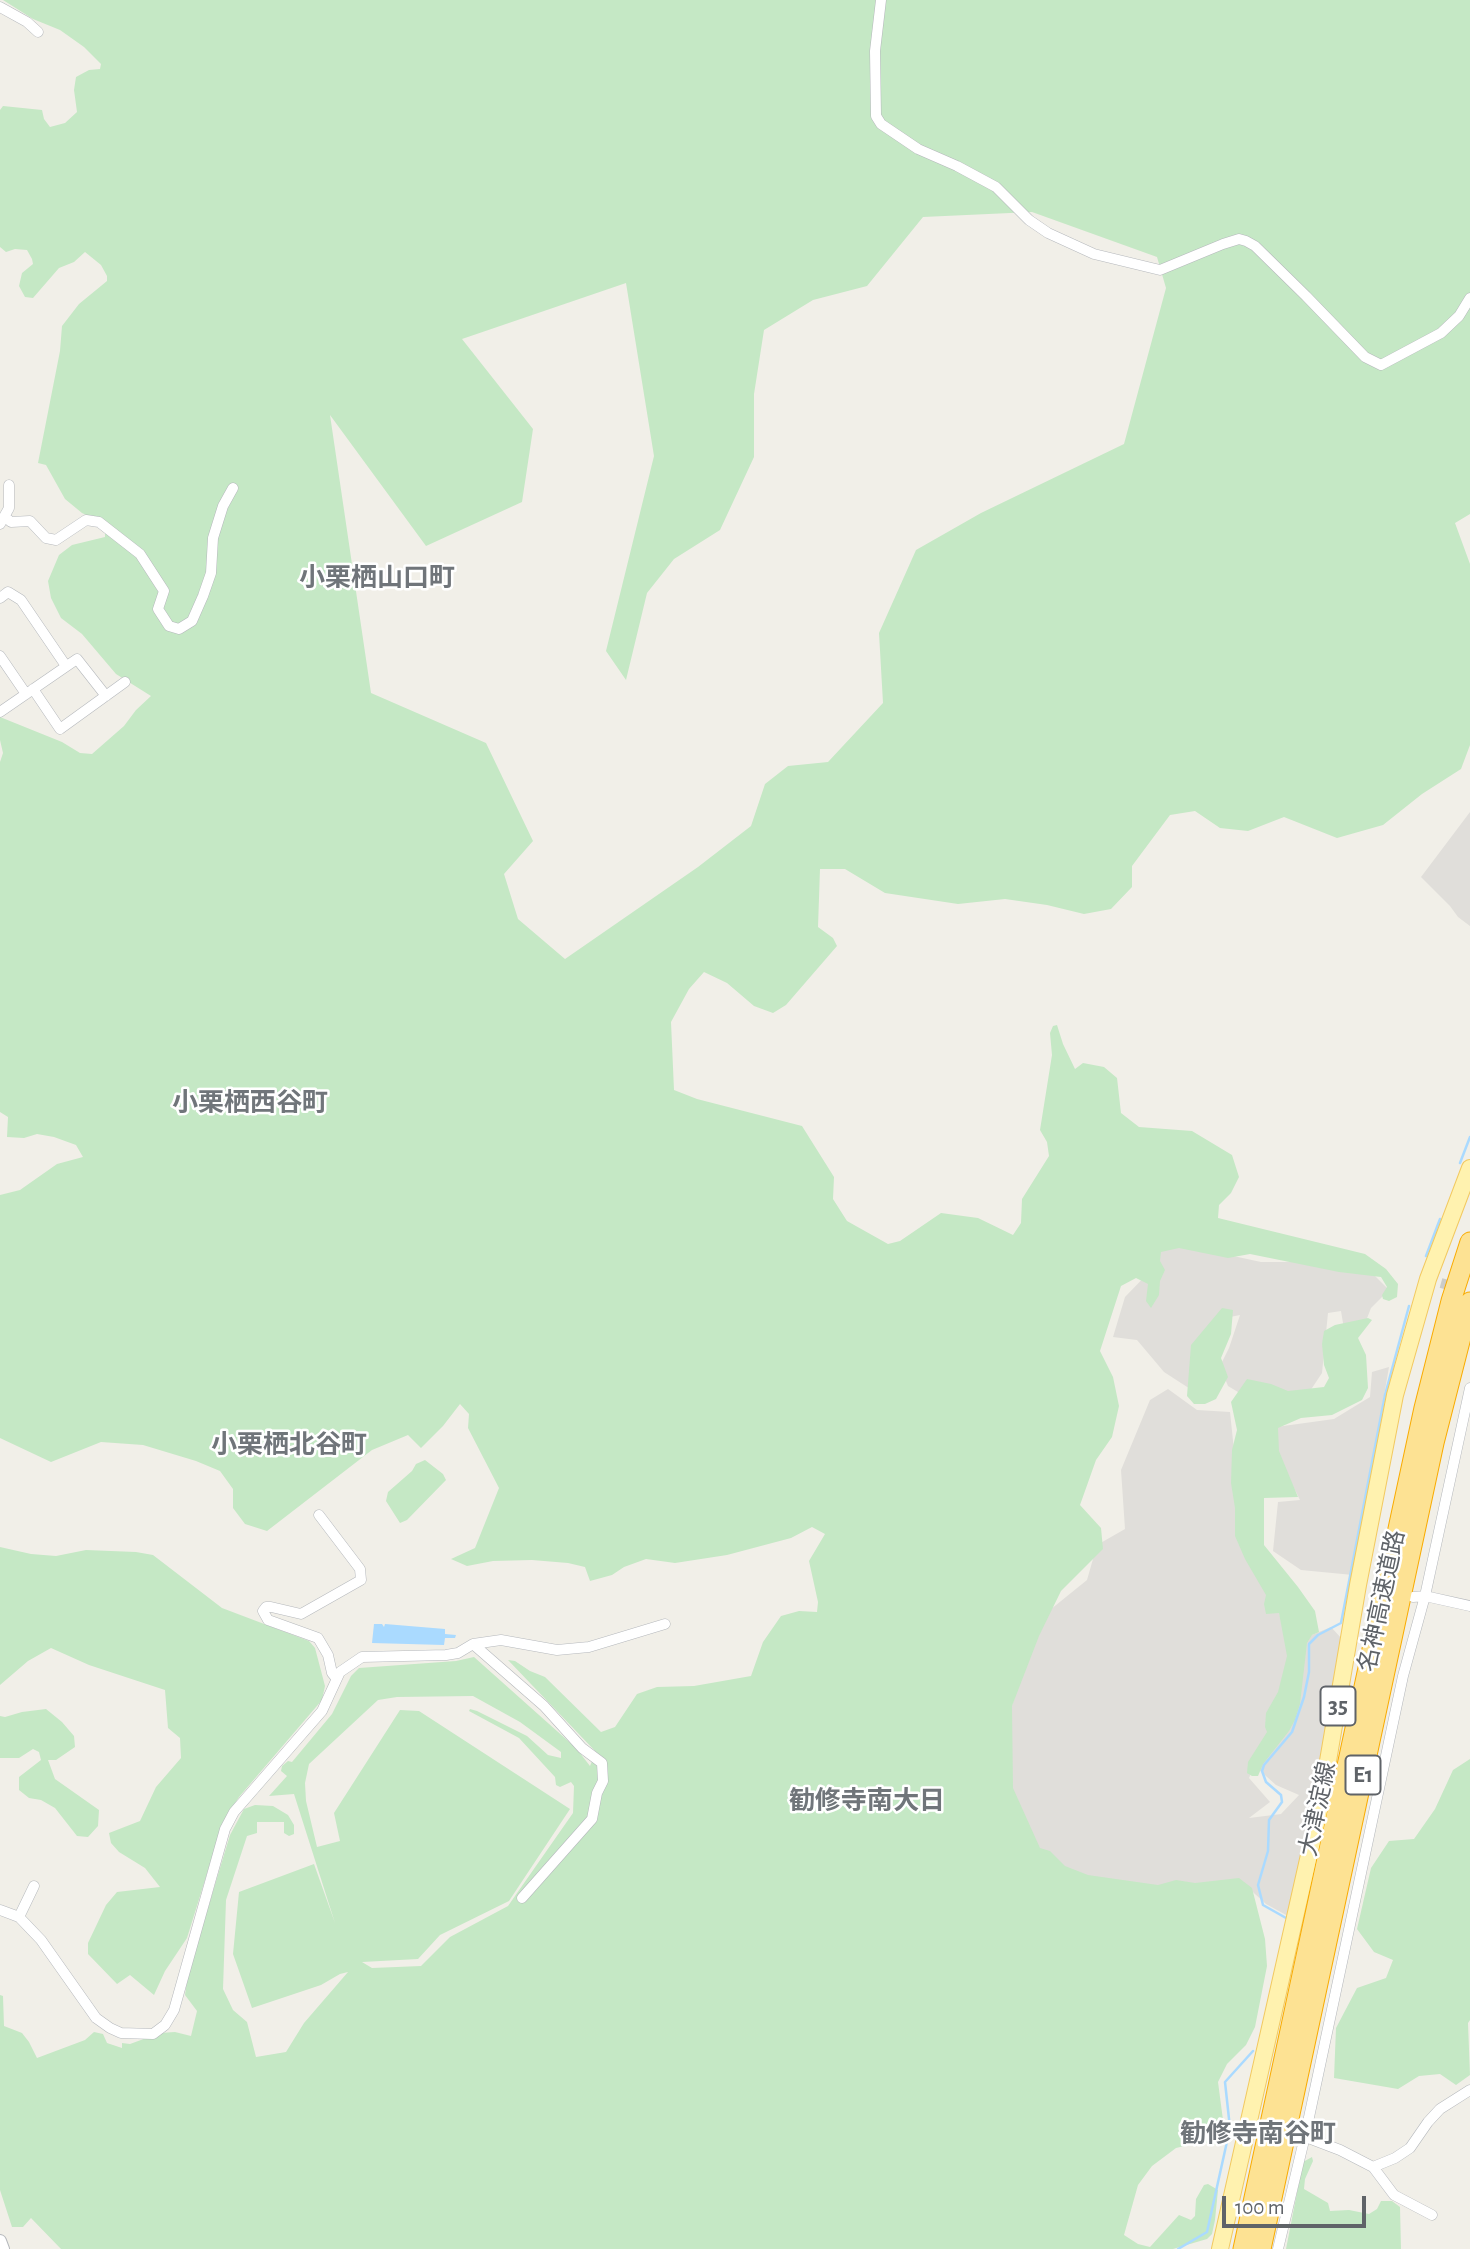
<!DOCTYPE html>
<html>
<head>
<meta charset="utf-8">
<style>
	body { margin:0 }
	#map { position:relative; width:1470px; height:2249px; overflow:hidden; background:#f1efe8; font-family:"Alegreya Sans",sans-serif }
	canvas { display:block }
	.scale { position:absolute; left:1222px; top:2196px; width:144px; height:32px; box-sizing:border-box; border:4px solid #5f6368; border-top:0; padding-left:9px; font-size:21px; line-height:24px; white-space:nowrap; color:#5f6368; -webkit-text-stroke:5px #fff; paint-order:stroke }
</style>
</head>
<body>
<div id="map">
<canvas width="1470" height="2249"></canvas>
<div class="scale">100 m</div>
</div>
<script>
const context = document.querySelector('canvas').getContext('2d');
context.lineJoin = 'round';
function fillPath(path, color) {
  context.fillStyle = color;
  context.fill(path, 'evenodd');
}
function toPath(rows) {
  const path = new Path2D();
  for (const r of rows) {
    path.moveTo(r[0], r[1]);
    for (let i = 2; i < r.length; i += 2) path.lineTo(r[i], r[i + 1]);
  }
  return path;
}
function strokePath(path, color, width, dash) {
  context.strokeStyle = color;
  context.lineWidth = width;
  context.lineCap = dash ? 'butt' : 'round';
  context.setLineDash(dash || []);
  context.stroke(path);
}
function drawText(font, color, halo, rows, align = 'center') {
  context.font = font + ' "Alegreya Sans","Noto Sans JP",sans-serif';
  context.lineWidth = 5;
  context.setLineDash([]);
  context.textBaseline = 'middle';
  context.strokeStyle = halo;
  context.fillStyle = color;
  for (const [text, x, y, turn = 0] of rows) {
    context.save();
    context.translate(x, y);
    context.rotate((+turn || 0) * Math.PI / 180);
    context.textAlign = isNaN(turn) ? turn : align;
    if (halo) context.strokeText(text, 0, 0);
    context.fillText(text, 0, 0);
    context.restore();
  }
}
const industrial = toPath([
	[1470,812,1470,926,1458,917,1450,906,1421,877],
	[1173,1243,1261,1262,1310,1262,1368,1269,1389,1290,1371,1308,1364,1326,1345,1335,1341,1311,1328,1313,1322,1373,1308,1394,1253,1401,1228,1386,1220,1366,1229,1348,1240,1315,1220,1319,1198,1394,1164,1372,1137,1340,1113,1337,1125,1297,1155,1266,1160,1248],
	[1389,1367,1353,1575,1301,1570,1273,1551,1278,1502,1300,1500,1276,1452,1276,1427,1334,1419,1370,1397,1372,1372],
	[1168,1389,1197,1410,1230,1412,1243,1536,1276,1601,1291,1657,1271,1728,1249,1778,1270,1802,1249,1818,1281,1814,1299,1795,1276,1785,1257,1768,1307,1637,1331,1627,1342,1639,1332,1714,1288,1916,1266,1904,1244,1884,1072,1903,988,1780,1040,1618,1087,1580,1097,1545,1125,1529,1121,1470,1150,1400]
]);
const green = toPath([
	[3,0,1470,0,1470,514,1455,523,1470,564,1470,745,1461,769,1422,794,1383,825,1337,838,1284,817,1248,831,1220,828,1195,811,1170,815,1132,866,1132,887,1111,909,1084,914,1047,905,1005,899,958,904,885,893,845,869,820,869,818,927,833,938,837,946,786,1005,773,1013,754,1006,727,983,704,972,689,989,671,1022,674,1090,697,1099,802,1126,834,1177,833,1199,847,1221,888,1244,900,1241,941,1213,978,1218,1013,1235,1021,1223,1022,1199,1049,1156,1047,1142,1040,1130,1052,1055,1050,1033,1053,1026,1057,1025,1063,1044,1075,1069,1083,1063,1104,1067,1117,1078,1121,1113,1139,1127,1192,1131,1232,1155,1239,1177,1231,1193,1219,1205,1218,1218,1365,1254,1386,1269,1398,1284,1397,1297,1389,1301,1383,1299,1382,1295,1387,1287,1381,1277,1339,1272,1250,1254,1228,1258,1179,1248,1161,1252,1160,1261,1165,1270,1160,1281,1159,1295,1151,1308,1146,1301,1148,1284,1136,1278,1121,1286,1100,1351,1113,1377,1119,1406,1112,1437,1096,1460,1080,1505,1101,1528,1103,1549,1061,1591,1039,1636,1012,1706,1013,1788,1040,1848,1050,1851,1065,1866,1088,1875,1158,1885,1176,1880,1195,1883,1239,1878,1252,1888,1265,1939,1267,1966,1255,2027,1246,2045,1227,2064,1218,2082,1223,2120,1222,2134,1217,2145,1201,2142,1176,2148,1152,2166,1138,2185,1124,2235,1138,2244,1150,2247,1179,2215,1191,2220,1195,2216,1196,2199,1204,2185,1208,2184,1218,2190,1215,2220,1212,2234,1207,2239,1173,2249,61,2249,31,2218,23,2227,12,2227,0,2190,0,1995,3,1996,4,2026,22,2033,29,2042,37,2058,85,2040,94,2032,103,2034,107,2043,122,2048,122,2043,130,2044,160,2033,175,2032,191,2036,197,2011,185,1995,188,1974,230,1835,244,1809,255,1805,273,1806,288,1815,294,1825,294,1834,289,1836,284,1833,284,1822,257,1822,257,1833,247,1836,226,1900,223,1989,233,2010,247,2022,256,2057,286,2052,304,2023,348,1972,340,1974,321,1985,252,2008,233,1954,239,1892,314,1864,335,1923,294,1794,269,1796,287,1776,281,1771,282,1766,288,1761,292,1762,332,1714,351,1676,359,1668,456,1661,474,1657,576,1748,590,1766,596,1752,508,1660,515,1661,530,1671,545,1677,601,1732,615,1727,637,1694,657,1687,694,1686,751,1676,763,1642,781,1616,799,1611,817,1612,818,1602,809,1561,825,1534,812,1527,791,1538,727,1555,675,1563,646,1559,624,1567,612,1575,590,1581,585,1567,568,1563,532,1560,493,1561,467,1566,451,1559,475,1548,499,1488,468,1428,469,1414,460,1404,443,1426,421,1448,408,1435,372,1450,267,1531,245,1524,233,1508,233,1489,220,1471,196,1461,143,1445,101,1442,51,1462,0,1438,0,1195,20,1190,57,1164,83,1157,76,1145,54,1137,37,1134,24,1138,7,1137,8,1117,0,1112,0,762,3,753,0,740,0,717,62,742,80,753,92,754,124,726,136,710,151,696,116,674,82,634,61,618,51,598,48,581,59,555,72,545,105,537,105,524,82,513,65,499,46,465,38,463,60,351,62,326,79,304,107,281,107,276,101,265,85,252,74,262,59,268,33,298,25,297,19,286,22,273,33,264,32,259,27,250,15,249,6,252,0,247,0,110,3,106,42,110,44,119,50,127,65,123,77,112,74,90,76,77,89,70,100,69,101,64,84,47,60,30,33,19],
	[1032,212,1157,257,1166,288,1124,444,981,513,916,550,879,633,883,703,828,762,788,766,765,784,751,826,698,867,565,959,518,919,504,874,533,841,486,743,371,693,330,415,426,546,522,502,533,429,462,339,626,283,654,456,606,651,626,680,647,593,674,559,720,530,754,457,754,394,764,330,813,300,867,286,923,217],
	[473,1696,520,1722,561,1752,561,1758,548,1755,527,1736,477,1711,470,1709,469,1711,519,1738,555,1777,556,1785,560,1787,571,1782,574,1786,573,1813,508,1906,450,1937,421,1966,372,1968,362,1962,418,1959,440,1935,509,1901,570,1809,419,1711,400,1710,334,1813,340,1841,317,1847,306,1801,305,1783,309,1764,378,1700,397,1697],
	[1222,1308,1233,1310,1231,1334,1221,1358,1228,1377,1216,1399,1205,1404,1194,1404,1187,1396,1191,1345],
	[1368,1318,1372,1320,1358,1338,1366,1355,1368,1388,1362,1400,1332,1415,1301,1418,1278,1428,1279,1451,1298,1497,1264,1498,1264,1545,1298,1587,1315,1611,1319,1632,1312,1635,1307,1643,1300,1704,1295,1720,1289,1731,1263,1764,1258,1776,1252,1776,1247,1773,1248,1762,1267,1732,1265,1727,1266,1713,1278,1692,1287,1656,1279,1613,1266,1614,1264,1604,1266,1595,1245,1559,1235,1536,1235,1508,1231,1483,1232,1450,1237,1430,1231,1402,1247,1379,1271,1384,1288,1391,1324,1387,1329,1378,1324,1365,1322,1344,1324,1331,1335,1325],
	[425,1460,443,1474,446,1480,407,1520,400,1523,386,1501,388,1492,412,1471,416,1464],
	[0,1547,31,1554,56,1556,86,1550,136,1552,153,1555,222,1608,309,1641,315,1648,325,1686,322,1700,239,1797,223,1822,187,1938,165,1971,154,1995,130,1975,117,1984,88,1954,88,1943,106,1905,117,1892,160,1887,145,1868,119,1852,111,1843,109,1833,140,1821,156,1787,181,1758,180,1738,168,1728,165,1690,89,1665,51,1648,28,1661,0,1685],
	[46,1709,62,1722,74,1736,75,1747,56,1760,48,1760,55,1779,99,1810,98,1826,88,1837,77,1836,55,1808,41,1800,29,1798,19,1790,19,1777,41,1760,39,1752,33,1749,19,1758,0,1758,0,1716,5,1717,22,1712],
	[1470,1759,1470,2020,1468,2023,1470,2075,1456,2085,1440,2074,1419,2076,1398,2089,1334,2078,1336,2028,1357,1988,1386,1978,1393,1960,1374,1952,1357,1929,1371,1868,1389,1841,1414,1839,1435,1809,1453,1770],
	[1312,2157,1313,2161,1305,2179,1304,2189,1328,2203,1330,2211,1349,2210,1369,2214,1377,2209,1381,2201,1392,2201,1400,2207,1401,2249,1286,2249,1303,2162]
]);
const water = toPath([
	[374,1624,382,1624,384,1627,385,1624,445,1629,445,1634,456,1635,455,1638,445,1638,444,1645,372,1643]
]);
const stream = toPath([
	[1460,1163,1470,1137],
	[1426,1256,1440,1219],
	[1286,1918,1263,1905,1258,1885,1268,1851,1269,1820,1282,1802,1281,1795,1266,1782,1262,1771,1264,1765,1292,1732,1304,1697,1309,1672,1309,1644,1318,1635,1341,1623,1385,1395,1409,1306],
	[1178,2249,1207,2232,1230,2128,1225,2082,1253,2051]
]);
const minorTunnel = toPath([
	[1441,1283,1470,1291]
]);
const minor = toPath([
	[881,0,875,51,876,116,881,124,918,149,957,166,996,187,1029,220,1048,233,1094,254,1160,270,1223,244,1239,239,1246,241,1255,246,1306,296,1365,357,1381,365,1441,333,1459,316,1470,298],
	[0,7,27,22,38,32],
	[5,517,11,522,30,521,46,538,56,540,86,520,99,522,140,554,164,591,158,609,169,626,179,629,192,621,203,596,211,573,213,538,223,506,233,488],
	[0,524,9,508,9,485],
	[0,598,8,592,21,600,66,666],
	[0,656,26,694],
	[33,689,60,729,125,682],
	[0,712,77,659,106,696],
	[319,1515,360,1569,361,1580,301,1614,271,1607,266,1607,263,1611,268,1620,318,1638,328,1655,332,1673,336,1678],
	[1413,1597,1425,1596,1470,1606],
	[473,1644,501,1640,557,1650,589,1647,665,1624],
	[0,1910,19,1917,41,1940,96,2018,110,2028,121,2033,153,2034,165,2025,174,2010,225,1829,234,1812,322,1711,340,1672,362,1657,446,1655,458,1653,473,1644,544,1706,582,1748,602,1763,603,1781,597,1793,592,1819,522,1898],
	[19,1917,34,1886],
	[1298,2134,1340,2150,1373,2167,1395,2158,1410,2148,1428,2122,1440,2109,1470,2090],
	[1373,2167,1394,2195,1432,2215],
	[1278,2249,1305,2136,1403,1676,1425,1596,1470,1388]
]);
const tertiary = toPath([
	[0,2241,3,2249]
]);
const primary = toPath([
	[1220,2249,1321,1802,1358,1585,1395,1395,1428,1279,1470,1168]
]);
const motorway = toPath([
	[1243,2249,1424,1408,1451,1301,1470,1242],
	[1261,2249,1434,1443,1470,1302]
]);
const shields = [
	[1338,1706,35],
	[1363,1775,35]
];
const shieldNames = [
	["35",1338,1706],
	["E1",1363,1775]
];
const streetNames = [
	["名神高速道路",1382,1601,-78],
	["大津淀線",1318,1809,-78]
];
const neighbourhoodNames = [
	["小栗栖山口町",377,578],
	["小栗栖西谷町",250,1103],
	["小栗栖北谷町",289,1445],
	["勧修寺南大日",867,1801],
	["勧修寺南谷町",1258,2134]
];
fillPath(industrial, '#e0deda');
fillPath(green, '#c5e8c5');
fillPath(water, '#aadaff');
strokePath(stream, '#aadaff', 2.5);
strokePath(minorTunnel, '#ccccc8', 10, [10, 5]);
strokePath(minor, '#b5b8bc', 11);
strokePath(tertiary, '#b5b8bc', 14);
strokePath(primary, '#f2c960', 18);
strokePath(motorway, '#f9ab00', 21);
strokePath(minor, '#fff', 10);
strokePath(tertiary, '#fff', 12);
strokePath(primary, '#fff2af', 16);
strokePath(motorway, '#fde293', 19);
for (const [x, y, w] of shields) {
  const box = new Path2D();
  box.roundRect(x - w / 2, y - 19.5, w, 39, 5);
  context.fillStyle = '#fff';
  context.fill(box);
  strokePath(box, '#5f6368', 2);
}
drawText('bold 23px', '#5f6368', null, shieldNames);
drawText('24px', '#5f6368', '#fff', streetNames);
drawText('bold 26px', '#70757a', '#fff', neighbourhoodNames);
</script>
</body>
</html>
